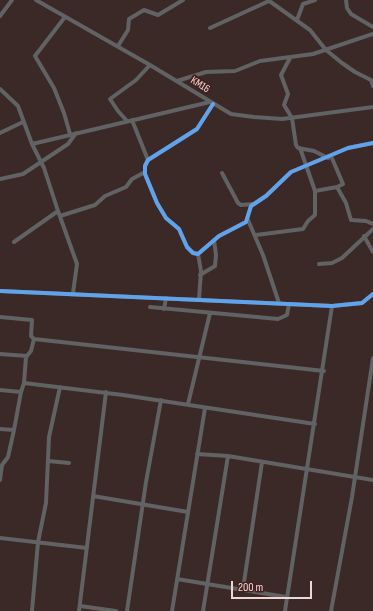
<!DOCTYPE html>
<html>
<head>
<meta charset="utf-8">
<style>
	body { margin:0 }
	#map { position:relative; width:373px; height:611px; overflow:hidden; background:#3b2928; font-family:"Sofia Sans Condensed",sans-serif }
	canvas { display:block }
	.scale { position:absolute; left:231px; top:581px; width:81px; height:18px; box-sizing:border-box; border:2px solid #efd7d5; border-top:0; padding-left:5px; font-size:12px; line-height:14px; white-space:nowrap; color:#efd7d5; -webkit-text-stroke:3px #432120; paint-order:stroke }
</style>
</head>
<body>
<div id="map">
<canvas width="373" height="611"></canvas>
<div class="scale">200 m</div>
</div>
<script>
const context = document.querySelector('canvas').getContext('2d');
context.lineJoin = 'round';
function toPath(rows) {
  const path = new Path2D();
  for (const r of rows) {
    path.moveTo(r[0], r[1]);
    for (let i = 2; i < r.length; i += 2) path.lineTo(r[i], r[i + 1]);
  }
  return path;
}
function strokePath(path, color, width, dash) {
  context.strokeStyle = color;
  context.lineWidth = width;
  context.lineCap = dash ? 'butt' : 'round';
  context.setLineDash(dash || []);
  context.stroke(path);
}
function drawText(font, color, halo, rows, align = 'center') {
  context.font = font + ' "Sofia Sans Condensed",sans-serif';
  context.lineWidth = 4;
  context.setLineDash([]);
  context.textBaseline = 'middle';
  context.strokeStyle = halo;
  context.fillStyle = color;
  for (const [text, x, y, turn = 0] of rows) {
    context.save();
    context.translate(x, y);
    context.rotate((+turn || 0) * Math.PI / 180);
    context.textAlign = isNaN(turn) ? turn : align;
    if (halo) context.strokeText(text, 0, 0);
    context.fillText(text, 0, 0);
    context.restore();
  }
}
const minor = toPath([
	[36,0,150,65,231,114,254,117,282,119,373,107],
	[268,0,310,30,326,50,342,63,355,72,371,80,373,86],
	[346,0,347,8,351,14,373,27],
	[0,16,12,0],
	[65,17,35,56,54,88,64,113,70,134],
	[297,20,303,4,315,0],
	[210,28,269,1],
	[118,46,128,30,129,19,144,10,158,15,183,0],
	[290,58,281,75,288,94,284,105,292,118,296,145,298,148,314,151,328,158],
	[177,81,206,72,235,71,260,61,313,54,373,34],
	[0,89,18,106,32,144,44,168,58,211,77,264,73,293],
	[213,104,197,129,148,160,145,166,145,174,157,203,166,218,179,229,187,247,193,253,198,254,219,236,246,222,251,206,266,196,291,172,348,148,373,143],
	[132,120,148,160],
	[127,121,118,111,110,99,136,80,150,65],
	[0,133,23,122],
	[32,144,210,102],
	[331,156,343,184,337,187],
	[222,173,238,203,241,205,253,204],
	[0,179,23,174,68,144,76,133],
	[315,191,337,187,346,203,351,220,366,221,373,224],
	[60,216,95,205,105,196,126,187,132,179,145,172],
	[248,220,263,255,279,303],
	[256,235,303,229,308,221,315,215,315,191,300,148],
	[364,236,373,252],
	[14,242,58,211],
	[198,254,201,271,199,299],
	[319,264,332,263,342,258,373,229],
	[200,275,215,266,216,255,214,240],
	[0,291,332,306,362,303,373,294],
	[150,307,278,319,287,315,289,304],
	[164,309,166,298],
	[0,317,32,320,31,336,34,339,324,371],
	[0,354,27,356],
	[24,383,26,357,31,351,34,339],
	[0,390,21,392,24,383,123,395,315,424],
	[188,404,210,313],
	[0,429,14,430],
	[197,454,228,456,373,480],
	[48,461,69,463],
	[0,480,2,465,8,457,14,430,21,392],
	[93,496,188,512],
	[0,538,87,548],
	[177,579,286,597],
	[243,589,262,462],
	[80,606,116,611],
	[32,611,38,542,46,503,49,437,60,387],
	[79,611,106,392],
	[127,611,146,482,161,400],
	[172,611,205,408],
	[203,611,228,456],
	[285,611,332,306],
	[331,611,352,497,373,358]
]);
const cycleway = toPath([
	[213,104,197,129,148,160,145,166,145,174,157,203,166,218,179,229,187,247,193,253,198,254,219,236,246,222,251,206,266,196,291,172,348,148,373,143],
	[0,291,332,306,362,303,373,294]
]);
const streetNames = [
	["KM16",200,85,32]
];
strokePath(minor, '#606263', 4);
strokePath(cycleway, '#60a3ed', 4);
drawText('11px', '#efd7d5', '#432120', streetNames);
</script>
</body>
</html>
